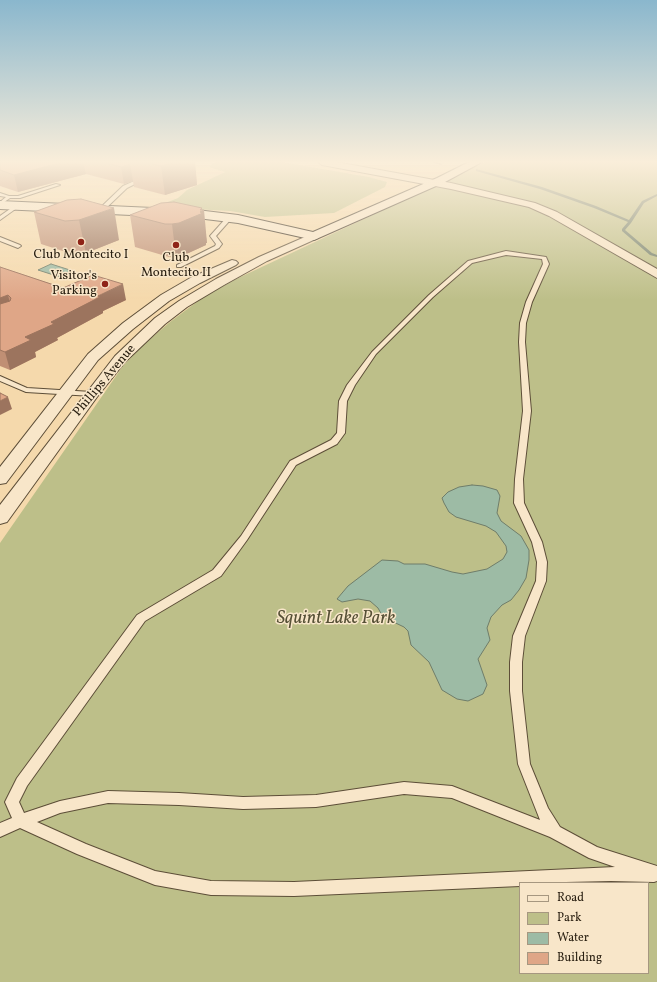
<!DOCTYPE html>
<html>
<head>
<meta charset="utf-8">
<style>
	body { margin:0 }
	#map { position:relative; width:657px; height:982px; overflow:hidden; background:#f5d9ac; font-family:Vollkorn,serif }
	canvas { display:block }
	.legend { position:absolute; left:519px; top:882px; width:130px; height:92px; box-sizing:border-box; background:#f8e6c9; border:1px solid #a69780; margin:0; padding:5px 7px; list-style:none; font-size:12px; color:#2a2012 }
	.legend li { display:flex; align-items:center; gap:8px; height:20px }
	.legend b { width:20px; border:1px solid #a69780 }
</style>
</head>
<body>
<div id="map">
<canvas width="657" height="982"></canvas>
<ul class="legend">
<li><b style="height:5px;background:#f8e6c9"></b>Road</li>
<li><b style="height:11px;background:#bdbf89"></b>Park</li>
<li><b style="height:11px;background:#9dbba5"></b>Water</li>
<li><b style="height:11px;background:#dfa687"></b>Building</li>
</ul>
</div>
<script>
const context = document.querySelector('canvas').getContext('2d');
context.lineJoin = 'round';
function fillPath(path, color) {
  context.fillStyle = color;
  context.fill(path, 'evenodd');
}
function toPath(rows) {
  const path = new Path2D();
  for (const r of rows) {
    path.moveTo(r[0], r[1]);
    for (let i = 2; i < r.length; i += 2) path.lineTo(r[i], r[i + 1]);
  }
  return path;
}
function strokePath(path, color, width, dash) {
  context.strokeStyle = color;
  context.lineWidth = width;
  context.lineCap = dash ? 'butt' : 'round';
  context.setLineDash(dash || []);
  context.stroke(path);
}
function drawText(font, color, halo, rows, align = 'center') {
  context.font = font + ' Vollkorn,serif';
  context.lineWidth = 3;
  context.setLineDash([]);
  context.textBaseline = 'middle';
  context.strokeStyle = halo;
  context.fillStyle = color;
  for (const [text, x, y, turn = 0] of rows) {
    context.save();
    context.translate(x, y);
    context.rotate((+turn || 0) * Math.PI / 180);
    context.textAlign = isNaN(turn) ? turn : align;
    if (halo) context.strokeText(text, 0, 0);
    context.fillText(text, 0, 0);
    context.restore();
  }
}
const green = toPath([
	[218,162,282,162,369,177,387,182,385,187,334,213,265,217,230,211,155,207,178,198,187,190,225,172,209,167,213,163],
	[485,162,657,162,657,982,0,982,0,543,123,366,142,346,170,322,202,298,234,280,430,188,442,187,447,183,445,181,447,180],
	[520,883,648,883,648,973,520,973]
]);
const water = toPath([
	[51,264,73,271,60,277,38,270,51,264],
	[472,485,483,486,497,490,500,496,497,513,501,521,521,536,529,550,529,560,526,578,519,590,511,600,502,605,491,617,487,628,490,640,478,659,487,685,483,694,468,701,457,699,442,690,429,662,411,645,408,631,404,627,383,617,378,608,370,601,358,599,342,602,337,599,348,586,382,560,398,561,404,564,425,564,452,572,463,574,487,569,503,559,507,552,506,546,496,532,486,526,456,517,449,512,444,503,442,498,448,492,459,487,472,485]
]);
const stream = toPath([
	[432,162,436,162,442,164,441,165,432,162],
	[476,169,542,187,596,206,629,220,642,201,657,194,657,196,644,203,631,223,625,230,652,253,657,255,657,257,650,255,622,231,622,229,628,222,594,208,540,189,476,171,476,169]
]);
const lane = toPath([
	[141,178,145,179,127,188,104,210,100,210,100,208,123,186,141,178],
	[56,184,60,185,20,198,10,198,0,205,0,202,6,197,0,196,0,193,9,196,18,196,56,184],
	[17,204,21,205,0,220,0,216,17,204],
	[227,217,232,218,216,236,222,244,219,248,181,267,177,267,177,265,215,246,216,244,210,236,227,217],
	[0,237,20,245,21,246,18,248,0,241,0,237],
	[506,251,546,257,549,264,532,302,526,323,525,342,531,411,523,479,524,503,542,542,547,562,546,581,525,636,522,662,522,691,530,764,548,808,560,827,597,847,657,866,657,881,654,882,611,881,520,883,520,886,294,896,211,895,155,885,77,854,20,828,0,837,0,823,12,818,5,802,17,778,137,615,213,570,241,536,290,461,331,440,337,433,339,401,347,385,372,352,429,295,468,261,506,251],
	[506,255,542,259,543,264,526,302,520,323,519,342,523,411,515,479,514,503,532,542,537,562,536,581,513,636,510,662,510,691,518,764,540,820,452,786,404,782,316,795,243,797,179,793,108,791,60,801,24,813,19,802,27,786,145,621,221,576,247,540,296,465,337,444,345,433,347,401,355,385,376,354,433,297,472,263,506,255],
	[404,794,452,798,550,837,589,858,615,867,294,882,211,881,155,871,86,844,37,822,60,813,108,803,179,805,243,809,316,807,404,794],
	[0,376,27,388,92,392,96,394,92,396,26,392,0,381,0,376]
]);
const street = toPath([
	[318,162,336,162,451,183,535,203,557,212,657,269,657,278,549,216,529,207,451,189,322,165,318,162],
	[314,233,318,234,319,236,318,238,267,261,224,285,187,307,165,324,125,362,97,397,7,522,0,524,0,505,115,356,155,318,179,301,216,279,259,257,314,233],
	[232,260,236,261,238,263,236,265,200,283,169,301,133,329,98,360,6,483,0,484,0,467,88,354,123,323,161,295,192,277,232,260]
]);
const secondary = toPath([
	[469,162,482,162,445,182,314,240,238,223,197,218,0,209,0,201,197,210,238,215,313,232,437,178,469,162]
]);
const wall = toPath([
	[0,162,195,162,197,185,165,195,134,187,133,181,124,184,86,174,18,192,0,186],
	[67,200,119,240,86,253,72,254,41,244,34,212],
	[202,210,207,243,206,243,206,245,182,256,176,257,169,257,135,247,130,215],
	[0,267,63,288,126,300,103,311,103,313,57,338,58,340,35,352,36,357,10,370,0,366]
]);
const shadedWall = toPath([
	[63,162,83,162,86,174,18,192,14,175],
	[175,162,195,162,197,185,165,195,161,166],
	[130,164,133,181,124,184,121,167],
	[114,208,119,240,86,253,79,220],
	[202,208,202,211,204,210,207,243,206,243,206,245,182,256,176,257,172,224],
	[123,284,126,300,103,311,103,313,57,338,58,340,35,352,36,357,10,370,5,352,25,337,51,322,98,296],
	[8,295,12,312,0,316,0,298],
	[8,397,12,409,0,415,0,401]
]);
const building = toPath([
	[0,162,63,162,14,175,0,170,0,162],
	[103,162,130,162,130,164,121,167,103,162],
	[144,162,175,162,161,166,144,162],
	[81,199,114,208,79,220,65,221,34,212,67,200,81,199],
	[174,202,202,208,200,210,204,210,200,212,203,213,179,223,172,224,165,224,130,215,161,203,174,202],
	[0,267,63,288,93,275,123,284,98,296,100,297,51,322,54,324,25,337,31,340,5,352,0,350,0,304,10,301,11,298,8,295,0,298,0,267],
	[0,393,8,397,0,401,0,393]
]);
const markers = [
	[81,242,4,"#8f2418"],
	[176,245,4,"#8f2418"],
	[105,284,4,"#8f2418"]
];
const farPoinames = [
	["Club Montecito I",81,256],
	["Club",176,259],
	["Montecito II",176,274],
	["Visitor's",97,277,"right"],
	["Parking",97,292,"right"]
];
const farStreetnames = [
	["Phillips Avenue",105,381,-50]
];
const nearParknames = [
	["Squint Lake Park",336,620]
];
fillPath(green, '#bdbf89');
fillPath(water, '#9dbba5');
strokePath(water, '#6f7d6a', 1);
fillPath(stream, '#6f7d6a');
strokePath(lane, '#5d4e38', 2);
strokePath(street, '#5d4e38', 2);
strokePath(secondary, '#2a2012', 2);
fillPath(lane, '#f8e6c9');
fillPath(street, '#f8e6c9');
fillPath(secondary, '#f8e6c9');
fillPath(wall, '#c08f74');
fillPath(shadedWall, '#9c745e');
fillPath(building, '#dfa687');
strokePath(building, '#9c745e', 1);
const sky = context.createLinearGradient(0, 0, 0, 300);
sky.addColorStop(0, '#8ab7cd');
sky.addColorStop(0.54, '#faeeda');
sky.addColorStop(1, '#faeeda00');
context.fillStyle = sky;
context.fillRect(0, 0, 657, 300);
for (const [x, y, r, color] of markers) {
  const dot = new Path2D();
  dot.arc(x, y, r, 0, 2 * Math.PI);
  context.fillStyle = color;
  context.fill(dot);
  strokePath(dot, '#f8e6c9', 1.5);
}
drawText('13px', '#2a2012', '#f8e6c9', farPoinames);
drawText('13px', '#2a2012', '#f8e6c9', farStreetnames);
drawText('italic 18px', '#565036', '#f8e6c9', nearParknames);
</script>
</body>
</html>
